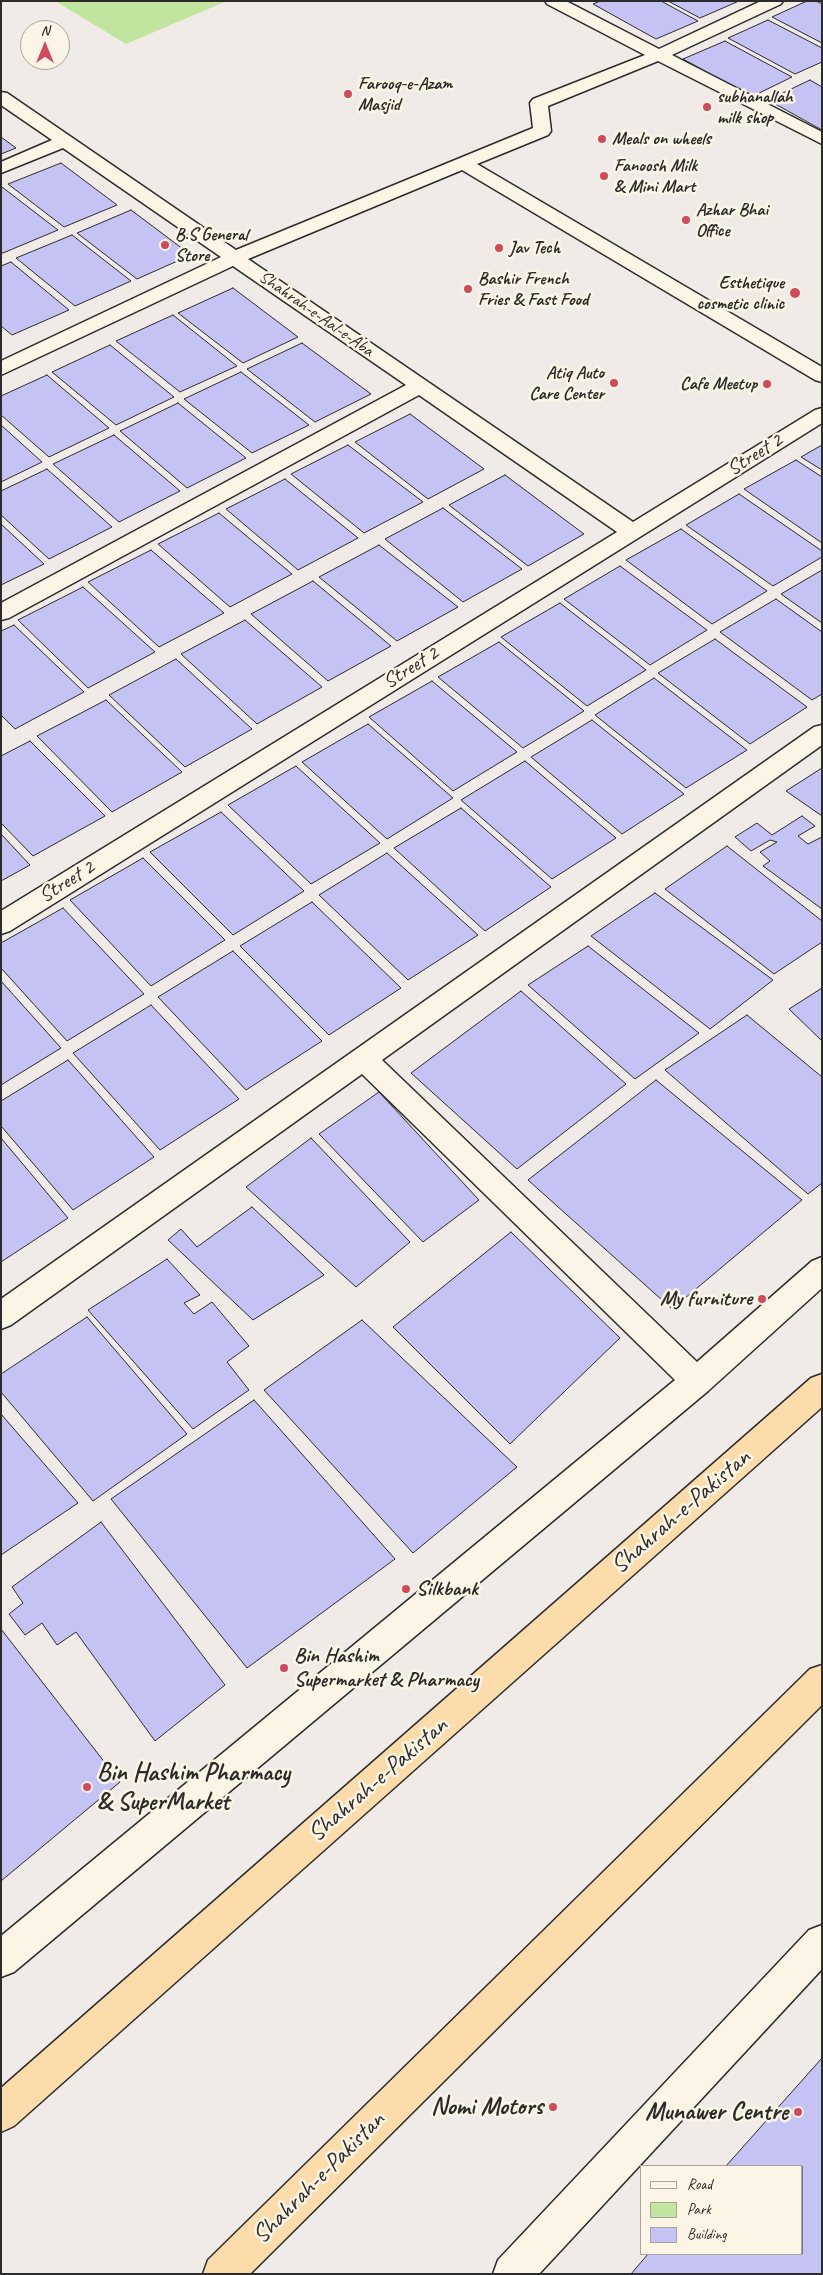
<!DOCTYPE html>
<html>
<head>
<meta charset="utf-8">
<style>
	body { margin:0 }
	#map { position:relative; width:823px; height:2275px; overflow:hidden; background:#f1ebe8; font-family:Caveat,sans-serif }
	canvas { display:block }
	.frame { position:absolute; inset:0; border:2px solid #2b2b2b; pointer-events:none }
	.legend { position:absolute; left:640px; top:2165px; width:162px; height:90px; box-sizing:border-box; background:#fcf5e5; border:1px solid #a8a49b; margin:0; padding:6px 9px; list-style:none; font-size:15px; color:#2b2b2b }
	.legend li { display:flex; align-items:center; gap:10px; height:25px }
	.legend b { width:25px; border:1px solid #a8a49b }
	.north { position:absolute; left:20px; top:20px; width:50px; height:50px; box-sizing:border-box; background:#fcf5e5; border:1px solid #a8a49b; border-radius:50%; rotate:0deg; font-size:14px; font-weight:700; line-height:20px; text-align:center; color:#2b2b2b }
	.north::after { content:''; display:block; margin:auto; width:18px; height:22px; background:#d1495b; clip-path:polygon(50% 0,100% 100%,50% 72%,0 100%) }
</style>
</head>
<body>
<div id="map">
<canvas width="823" height="2275"></canvas>
<div class="frame"></div>
<ul class="legend">
<li><b style="height:6px;background:#fcf5e5"></b>Road</li>
<li><b style="height:14px;background:#c1e59f"></b>Park</li>
<li><b style="height:14px;background:#c5c2f4"></b>Building</li>
</ul>
<div class="north">N</div>
</div>
<script>
const context = document.querySelector('canvas').getContext('2d');
context.lineJoin = 'round';
function fillPath(path, color) {
  context.fillStyle = color;
  context.fill(path, 'evenodd');
}
function toPath(rows) {
  const path = new Path2D();
  for (const r of rows) {
    path.moveTo(r[0], r[1]);
    for (let i = 2; i < r.length; i += 2) path.lineTo(r[i], r[i + 1]);
  }
  return path;
}
function strokePath(path, color, width, dash) {
  context.strokeStyle = color;
  context.lineWidth = width;
  context.lineCap = dash ? 'butt' : 'round';
  context.setLineDash(dash || []);
  context.stroke(path);
}
function drawText(font, color, halo, rows, align = 'center') {
  context.font = font + ' Caveat,sans-serif';
  context.lineWidth = 5;
  context.setLineDash([]);
  context.textBaseline = 'middle';
  context.strokeStyle = halo;
  context.fillStyle = color;
  for (const [text, x, y, turn = 0] of rows) {
    context.save();
    context.translate(x, y);
    context.rotate((+turn || 0) * Math.PI / 180);
    context.textAlign = isNaN(turn) ? turn : align;
    if (halo) context.strokeText(text, 0, 0);
    context.fillText(text, 0, 0);
    context.restore();
  }
}
const green = toPath([
	[55,1,227,1,126,44]
]);
const building = toPath([
	[600,1,661,1,698,21,656,39,593,4,600,1],
	[668,1,739,1,700,18,668,1],
	[807,1,816,1,822,4,822,43,772,17,807,1],
	[768,20,822,48,822,62,795,74,728,38,768,20],
	[725,41,792,77,751,97,683,59,725,41],
	[810,80,822,87,822,130,768,100,810,80],
	[1,137,16,148,1,154,1,137],
	[61,163,117,205,64,227,8,184,61,163],
	[1,187,2,187,58,230,3,253,1,252,1,187],
	[131,210,191,255,137,279,77,233,131,210],
	[72,235,131,281,75,306,16,258,72,235],
	[11,262,69,310,12,335,1,326,1,266,11,262],
	[233,288,298,337,243,363,178,313,233,288],
	[173,315,237,366,180,392,116,341,173,315],
	[302,343,371,394,315,422,247,369,302,343],
	[110,345,174,397,116,425,52,372,110,345],
	[241,372,309,425,252,453,184,399,241,372],
	[47,375,109,428,49,457,1,415,1,396,47,375],
	[178,403,246,458,187,488,120,431,178,403],
	[410,414,484,469,428,499,355,442,410,414],
	[1,425,42,462,1,482,1,425],
	[114,435,180,491,119,522,53,464,114,435],
	[348,445,423,502,364,533,291,474,348,445],
	[822,445,822,470,801,457,822,445],
	[796,460,822,477,822,543,744,489,796,460],
	[47,469,112,527,49,559,1,515,1,491,47,469],
	[505,475,584,534,528,566,449,505,505,475],
	[285,479,358,538,298,570,226,509,285,479],
	[739,494,822,551,822,557,773,586,686,525,739,494],
	[443,508,522,569,463,602,385,539,443,508],
	[219,513,292,574,230,607,158,544,219,513],
	[1,524,44,564,1,585,1,524],
	[681,529,767,591,712,624,626,560,681,529],
	[379,545,458,607,397,641,319,577,379,545],
	[151,550,224,613,159,647,88,582,151,550],
	[620,566,707,630,650,665,564,599,620,566],
	[822,570,822,623,781,594,822,570],
	[313,581,391,646,328,681,251,614,313,581],
	[83,587,155,652,88,688,18,620,83,587],
	[776,599,822,632,822,694,812,700,720,632,776,599],
	[560,603,646,670,587,706,501,637,560,603],
	[245,620,322,687,257,724,181,654,245,620],
	[14,625,84,692,15,729,1,715,1,631,14,625],
	[715,639,807,707,750,744,658,673,715,639],
	[499,642,584,711,523,748,438,677,499,642],
	[176,659,252,729,185,767,109,695,176,659],
	[654,678,747,750,686,788,595,715,654,678],
	[432,681,517,752,453,791,369,717,432,681],
	[106,700,182,772,112,812,37,736,106,700],
	[592,720,684,794,622,834,531,757,592,720],
	[368,724,453,798,387,839,302,762,368,724],
	[30,741,105,816,33,856,1,823,1,756,30,741],
	[525,761,616,838,552,879,461,800,525,761],
	[296,766,380,843,311,884,228,805,296,766],
	[822,768,822,816,786,791,822,768],
	[461,808,551,887,485,931,394,848,461,808],
	[221,812,304,891,233,935,150,852,221,812],
	[802,816,815,826,798,836,808,844,822,837,822,909,763,866,770,861,760,852,777,842,770,840,751,851,735,837,757,823,772,835,802,816],
	[1,834,30,865,1,881,1,834],
	[727,846,822,921,822,942,774,974,665,889,727,846],
	[387,853,478,935,408,980,319,895,387,853],
	[143,858,225,940,151,986,70,900,143,858],
	[655,893,773,980,710,1029,591,936,655,893],
	[312,902,401,988,329,1035,240,946,312,902],
	[63,908,144,994,67,1041,1,968,1,943,63,908],
	[588,946,699,1033,635,1079,528,985,588,946],
	[233,951,322,1041,246,1090,158,997,233,951],
	[1,981,61,1048,1,1085,1,981],
	[822,988,822,1041,789,1009,822,988],
	[521,991,626,1084,517,1169,411,1073,521,991],
	[151,1005,239,1099,160,1150,73,1053,151,1005],
	[747,1015,822,1077,822,1183,808,1194,665,1070,747,1015],
	[68,1060,154,1157,73,1210,1,1126,1,1101,68,1060],
	[656,1080,802,1200,672,1309,528,1180,656,1080],
	[379,1092,479,1200,423,1242,319,1134,379,1092],
	[1,1138,68,1218,1,1262,1,1138],
	[311,1138,410,1242,356,1287,246,1187,311,1138],
	[252,1207,324,1275,253,1320,168,1240,181,1229,197,1247,252,1207],
	[511,1232,620,1338,510,1444,393,1327,511,1232],
	[167,1259,200,1295,184,1303,194,1314,212,1302,249,1346,227,1362,249,1390,193,1429,88,1310,167,1259],
	[87,1317,187,1434,93,1501,1,1392,1,1374,87,1317],
	[362,1320,517,1467,413,1553,264,1390,362,1320],
	[254,1400,395,1559,247,1668,111,1499,254,1400],
	[1,1414,78,1503,1,1555,1,1414],
	[101,1522,225,1685,155,1741,76,1632,57,1645,42,1623,25,1635,9,1614,23,1603,12,1587,101,1522],
	[1,1629,120,1782,1,1881,1,1629],
	[822,2058,822,2274,631,2274,648,2254,802,2254,802,2166,726,2166,822,2058]
]);
const minor = toPath([
	[545,1,566,1,659,49,761,1,783,1,781,4,672,55,822,132,822,144,658,61,548,106,551,131,548,135,477,164,822,367,822,382,815,380,462,170,248,259,633,522,815,410,822,408,822,423,10,931,1,934,1,911,617,532,419,395,9,618,1,620,1,603,406,385,233,266,1,375,1,361,221,257,63,148,1,173,1,162,52,140,1,105,1,92,7,93,236,250,533,128,530,103,533,99,645,55,547,4,545,1],
	[822,725,822,745,382,1060,697,1362,812,1261,822,1257,822,1288,708,1391,14,1972,1,1977,1,1936,675,1380,362,1074,11,1325,1,1329,1,1299,814,727,822,725],
	[822,1925,822,1969,539,2274,493,2274,498,2260,809,1930,822,1925]
]);
const highway = toPath([
	[822,1374,822,1407,14,2126,1,2132,1,2088,811,1378,822,1374],
	[822,1665,822,1705,250,2274,203,2274,208,2260,810,1669,822,1665]
]);
const markers = [
	[348,94,5,"#d1495b"],
	[707,107,5,"#d1495b"],
	[602,139,5,"#d1495b"],
	[604,176,5,"#d1495b"],
	[686,220,5,"#d1495b"],
	[165,245,5,"#d1495b"],
	[499,248,5,"#d1495b"],
	[468,289,5,"#d1495b"],
	[795,293,6,"#d1495b"],
	[614,383,5,"#d1495b"],
	[767,384,5,"#d1495b"],
	[762,1299,5,"#d1495b"],
	[406,1589,5,"#d1495b"],
	[284,1668,5,"#d1495b"],
	[87,1787,5,"#d1495b"],
	[553,2107,5,"#d1495b"],
	[798,2112,5,"#d1495b"]
];
const farPoinames = [
	["Farooq-e-Azam",358,84],
	["Masjid",358,105],
	["subhanallah",717,97],
	["milk shop",717,118],
	["Meals on wheels",612,139],
	["Fanoosh Milk",614,166],
	["& Mini Mart",614,187],
	["Azhar Bhai",696,210],
	["Office",696,231],
	["B.S General",175,235],
	["Store",175,256],
	["Jav Tech",509,248],
	["Bashir French",478,279],
	["Fries & Fast Food",478,300],
	["Esthetique",784,283,"right"],
	["cosmetic clinic",784,304,"right"],
	["Atiq Auto",604,373,"right"],
	["Care Center",604,394,"right"],
	["Cafe Meetup",757,384,"right"]
];
const farStreetnames = [
	["Shahrah-e-Aal-e-Aba",316,314,35]
];
const streetNames = [
	["Street 2",755,455,-32],
	["Street 2",411,668,-32],
	["Street 2",67,882,-32]
];
const poiNames = [
	["My furniture",752,1299,"right"],
	["Silkbank",416,1589],
	["Bin Hashim",294,1656],
	["Supermarket & Pharmacy",294,1680]
];
const nearStreetnames = [
	["Shahrah-e-Pakistan",681,1512,-41],
	["Shahrah-e-Pakistan",378,1780,-41],
	["Shahrah-e-Pakistan",319,2178,-45]
];
const nearPoinames = [
	["Bin Hashim Pharmacy",97,1773,"left"],
	["& SuperMarket",97,1802,"left"],
	["Nomi Motors",543,2107],
	["Munawer Centre",788,2112]
];
fillPath(green, '#c1e59f');
fillPath(building, '#c5c2f4');
strokePath(building, '#2b2b2b', 1);
strokePath(minor, '#2b2b2b', 3);
strokePath(highway, '#2b2b2b', 3);
fillPath(minor, '#fcf5e5');
fillPath(highway, '#fddcac');
for (const [x, y, r, color] of markers) {
  const dot = new Path2D();
  dot.arc(x, y, r, 0, 2 * Math.PI);
  context.fillStyle = color;
  context.fill(dot);
  strokePath(dot, '#fcf5e5', 2);
}
drawText('bold 18px', '#2b2b2b', '#fcf5e5', farPoinames, 'left');
drawText('18px', '#2b2b2b', '#fcf5e5', farStreetnames);
drawText('21px', '#2b2b2b', '#fcf5e5', streetNames);
drawText('bold 21px', '#2b2b2b', '#fcf5e5', poiNames, 'left');
drawText('25px', '#2b2b2b', '#fcf5e5', nearStreetnames);
drawText('bold 25px', '#2b2b2b', '#fcf5e5', nearPoinames, 'right');
</script>
</body>
</html>
